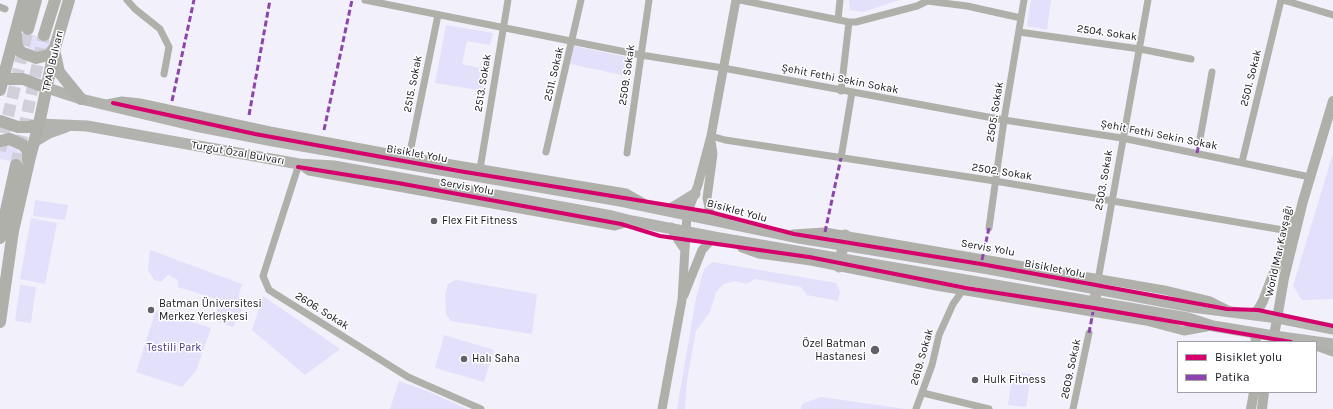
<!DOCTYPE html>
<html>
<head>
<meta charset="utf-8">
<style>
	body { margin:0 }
	#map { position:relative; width:1333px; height:409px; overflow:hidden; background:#f2f0fa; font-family:Karla,sans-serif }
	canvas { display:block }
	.legend { position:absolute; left:1177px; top:341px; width:140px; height:52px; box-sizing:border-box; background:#fff; border:1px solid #a1a1a5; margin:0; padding:5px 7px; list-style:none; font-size:12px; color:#15141d }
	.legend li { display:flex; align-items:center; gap:8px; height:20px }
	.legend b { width:20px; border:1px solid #a1a1a5 }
</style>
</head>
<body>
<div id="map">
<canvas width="1333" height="409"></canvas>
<ul class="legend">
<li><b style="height:5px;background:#d6006c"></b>Bisiklet yolu</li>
<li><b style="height:5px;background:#8e44ad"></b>Patika</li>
</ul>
</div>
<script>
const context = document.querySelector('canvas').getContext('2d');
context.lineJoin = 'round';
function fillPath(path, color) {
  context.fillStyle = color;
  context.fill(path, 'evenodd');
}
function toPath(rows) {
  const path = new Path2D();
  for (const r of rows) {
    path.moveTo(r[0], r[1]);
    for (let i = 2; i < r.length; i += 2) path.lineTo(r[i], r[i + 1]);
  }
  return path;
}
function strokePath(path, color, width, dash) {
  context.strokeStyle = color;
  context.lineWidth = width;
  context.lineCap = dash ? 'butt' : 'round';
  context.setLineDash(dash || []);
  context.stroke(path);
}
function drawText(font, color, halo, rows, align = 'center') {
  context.font = font + ' Karla,sans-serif';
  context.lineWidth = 3;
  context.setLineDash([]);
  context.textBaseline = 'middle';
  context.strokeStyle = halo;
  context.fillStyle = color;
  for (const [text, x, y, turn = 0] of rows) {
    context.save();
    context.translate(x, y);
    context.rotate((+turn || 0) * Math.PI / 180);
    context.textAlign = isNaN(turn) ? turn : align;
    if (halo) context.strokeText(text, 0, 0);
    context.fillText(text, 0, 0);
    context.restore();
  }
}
const green = toPath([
	[849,0,899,0,863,12,850,10],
	[1031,0,1051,0,1047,30,1027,26],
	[446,25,493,33,490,45,467,41,462,64,479,68,481,66,489,67,483,91,435,83],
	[23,32,53,41,46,50,34,51,28,48,24,42],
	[574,46,631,58,627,76,570,64],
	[11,145,23,154,25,164,0,159,0,147],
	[1333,153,1333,299,1302,300,1293,286],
	[35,200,68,205,65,220,33,216],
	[31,218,57,223,45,284,20,279],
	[150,250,242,284,238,298,244,300,244,306,233,327,218,322,215,319,219,300,178,287,178,280,168,275,161,282,154,280,148,270],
	[712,262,836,283,840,292,838,301,807,295,801,287,755,279,747,284,734,281,724,284,716,292,710,312,696,331,687,380,685,409,677,409,696,298,704,269],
	[456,280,537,294,532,334,451,321,446,314,445,295,448,284],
	[20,285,36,287,31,323,15,321],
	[263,296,340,349,305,375,252,330],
	[156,310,211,328,196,371,182,387,136,372],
	[444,335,494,350,484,382,435,368],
	[1013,372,1031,374,1026,407,1008,405],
	[399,381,427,391,467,409,390,409],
	[821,397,906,409,801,409,802,404]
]);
const trunkTunnel = toPath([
	[0,151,28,29],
	[16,165,44,35]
]);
const minor = toPath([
	[127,0,135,9,160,29,169,47,164,74],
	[365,0,641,55,723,68,1004,120,1122,138,1310,177],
	[740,0,849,22,856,22,917,6,927,1,967,6,1021,18],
	[1283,0,1333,15],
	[0,7,5,9],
	[838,20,840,0],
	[1019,32,1140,49,1191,59],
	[841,91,849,22],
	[711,136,725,140,995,181,1289,231],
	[1200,139,1212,72],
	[546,152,581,0],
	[627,153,649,0],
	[409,157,438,15],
	[841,158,852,92],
	[1242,162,1281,0],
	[299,164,263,276,269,290,408,377,481,409],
	[480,169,508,0],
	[989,228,1004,120,1024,0],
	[1098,280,1148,0],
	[923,393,989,409],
	[916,409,932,365,939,335,953,304,963,290],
	[1073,409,1089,333]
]);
const tertiary = toPath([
	[107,104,122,101,140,103,270,131,409,157,626,193,647,205],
	[711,141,713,154,707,198,710,212,714,220],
	[299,164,309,171,615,226,632,221],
	[793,234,825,232,1164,290,1210,301,1228,310],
	[736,240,742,248,759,254,811,261,936,286,1146,321,1184,331,1212,326],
	[684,295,702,250,714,237],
	[1316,346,1333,352],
	[662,409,682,300,687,214,698,185,711,136,736,0]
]);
const secondary = toPath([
	[1251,314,1258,310,1263,301,1295,217],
	[1255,333,1256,342],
	[1273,342,1284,278,1303,201,1333,101],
	[1251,409,1254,392],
	[1262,409,1264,392]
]);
const primary = toPath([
	[47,88,81,99,195,126,273,141,620,201,799,238,989,269,1192,307,1278,318,1333,329],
	[39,124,87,126,299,164,334,166,612,216,632,221,714,237,1188,318,1213,326,1274,336,1333,344],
	[34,142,49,133,66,127],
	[669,210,695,194],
	[671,228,684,247],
	[839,267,845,235],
	[1093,312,1098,280]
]);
const trunk = toPath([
	[28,29,36,0],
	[16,35,17,47,21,52,36,58,49,55,55,47],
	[44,35,55,0],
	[55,54,59,72,81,99],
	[0,79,23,79,47,88],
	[0,90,24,0],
	[0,121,18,127,29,127,39,124],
	[0,141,10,139,23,145,28,151,28,160],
	[0,238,16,165],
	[0,322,13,231,30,157,39,124,55,47,69,0]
]);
const quiet = toPath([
	[172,101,194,0],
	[249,115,270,0],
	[324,130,352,0],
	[1197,153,1200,139],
	[825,232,841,158],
	[982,260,989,228],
	[1089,333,1093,312]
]);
const cycleway = toPath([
	[113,103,255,134,459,171,710,212,794,234,981,264,1227,309,1258,310,1333,326],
	[298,167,398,183,621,224,660,236,809,257,966,288,1094,308,1291,342]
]);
const markers = [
	[434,221,4,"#62616a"],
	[151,310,4,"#62616a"],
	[875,350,5,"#62616a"],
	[464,359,4,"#62616a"],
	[975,380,4,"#62616a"]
];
const streetNames = [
	["2504. Sokak",1107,33,8],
	["TPAO Bulvarı",53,61,-77],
	["2511. Sokak",554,74,-77],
	["2509. Sokak",627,75,-82],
	["2501. Sokak",1251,78,-76],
	["Şehit Fethi Sekin Sokak",840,79,11],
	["2513. Sokak",483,83,-81],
	["2515. Sokak",413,84,-79],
	["2505. Sokak",995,112,-81],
	["Şehit Fethi Sekin Sokak",1159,135,11],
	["Turgut Özal Bulvarı",238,153,10],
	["Bisiklet Yolu",417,154,10],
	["2502. Sokak",1002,172,9],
	["2503. Sokak",1104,180,-80],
	["Servis Yolu",467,187,10],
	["Bisiklet Yolu",737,211,15],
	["Servis Yolu",988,248,10],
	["World Mar Kavşağı",1279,251,-78],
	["Bisiklet Yolu",1055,269,11],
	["2606. Sokak",322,311,32],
	["2619. Sokak",922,357,-74],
	["2609. Sokak",1071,369,-78]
];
const poiNames = [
	["Flex Fit Fitness",442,221],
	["Batman Üniversitesi",159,304],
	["Merkez Yerleşkesi",159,317],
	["Özel Batman",866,344,"right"],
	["Hastanesi",866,357,"right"],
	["Halı Saha",472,359],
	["Hulk Fitness",983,380]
];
const parkNames = [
	["Testili Park",174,348]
];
fillPath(green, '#e2e0fb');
strokePath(trunkTunnel, '#d1cfd9', 12, [12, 6]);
strokePath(minor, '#b0b0aa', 7);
strokePath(tertiary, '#b0b0aa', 9);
strokePath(secondary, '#afb0aa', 10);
strokePath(primary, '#b2b3ae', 11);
strokePath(trunk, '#b0b0ab', 12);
strokePath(quiet, '#8e44ad', 3, [6, 3]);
strokePath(cycleway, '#d6006c', 4);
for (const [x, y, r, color] of markers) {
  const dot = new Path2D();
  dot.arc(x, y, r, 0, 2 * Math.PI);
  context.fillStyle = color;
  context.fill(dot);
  strokePath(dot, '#fff', 1.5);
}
drawText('11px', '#15141d', '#fff', streetNames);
drawText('11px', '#15141d', '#fff', poiNames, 'left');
drawText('11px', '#432f8a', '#fff', parkNames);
</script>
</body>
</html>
